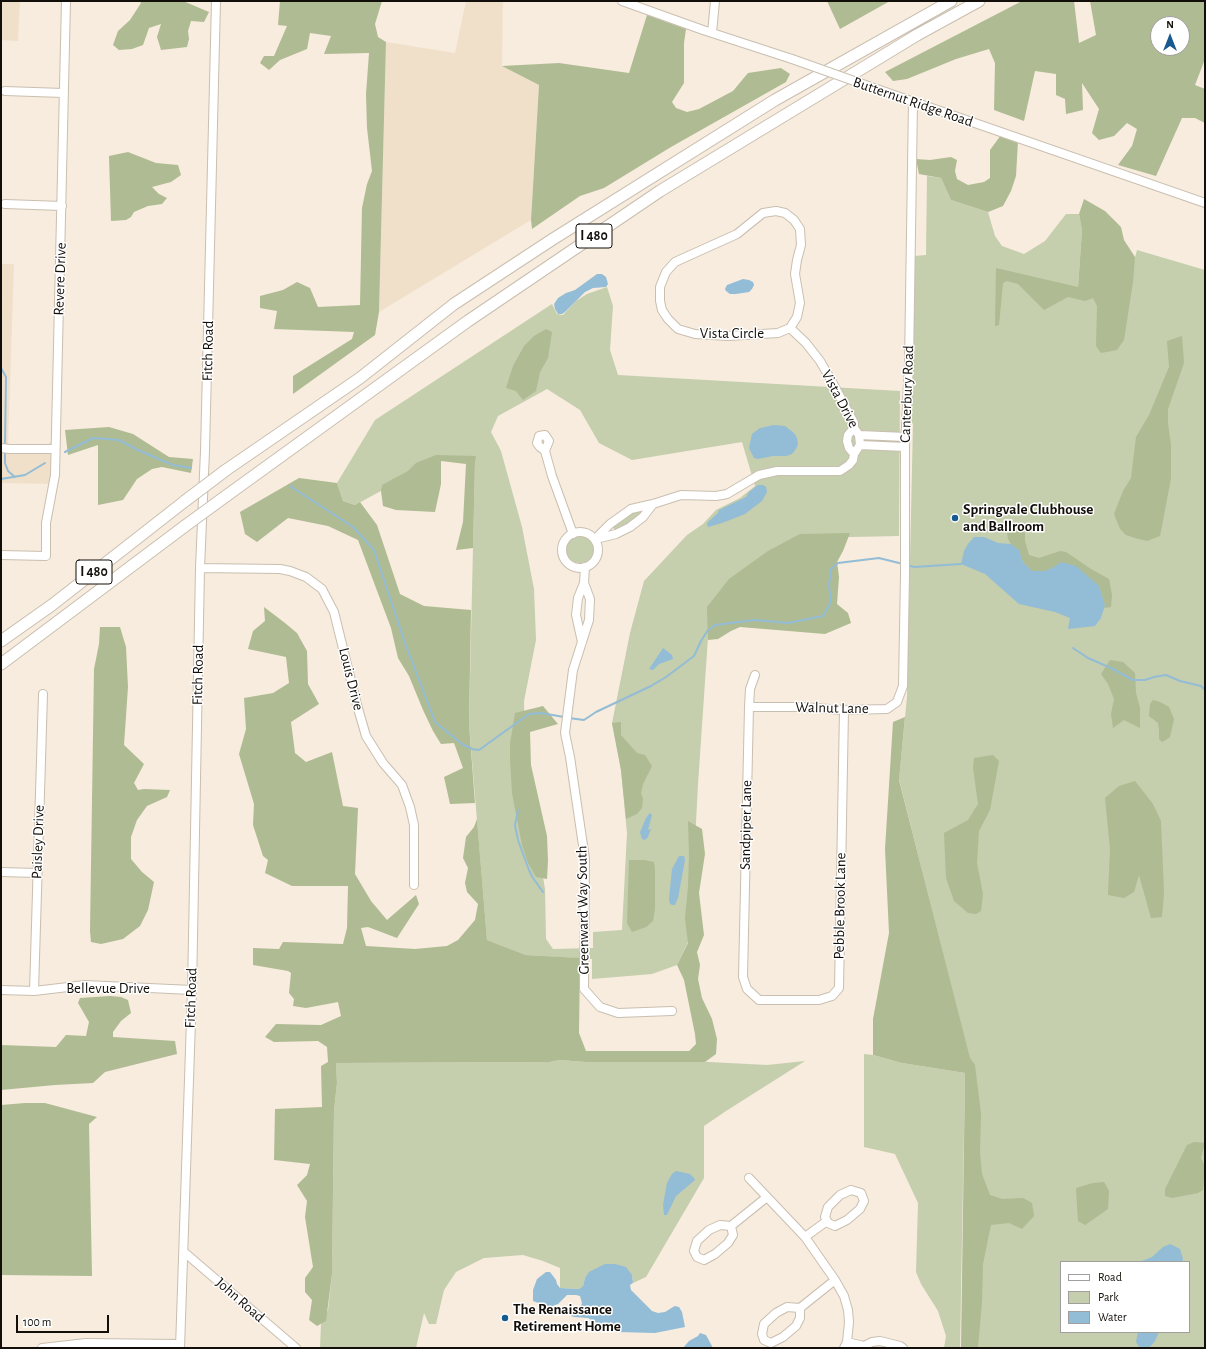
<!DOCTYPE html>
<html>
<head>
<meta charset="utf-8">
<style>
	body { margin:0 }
	#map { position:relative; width:1206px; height:1349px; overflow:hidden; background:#f7ecdd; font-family:"Alegreya Sans",sans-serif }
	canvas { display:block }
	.frame { position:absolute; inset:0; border:2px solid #120e09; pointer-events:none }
	.legend { position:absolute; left:1060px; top:1261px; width:130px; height:72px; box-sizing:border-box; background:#fff; border:1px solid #a09f9d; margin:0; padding:5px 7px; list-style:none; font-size:12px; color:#120e09 }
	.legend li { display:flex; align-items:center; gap:8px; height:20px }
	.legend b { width:20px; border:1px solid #a09f9d }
	.north { position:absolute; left:1150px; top:16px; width:40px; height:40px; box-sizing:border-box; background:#fff; border:1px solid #a09f9d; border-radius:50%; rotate:0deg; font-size:11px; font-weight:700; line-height:16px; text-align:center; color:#120e09 }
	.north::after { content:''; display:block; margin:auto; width:14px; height:18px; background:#175a8f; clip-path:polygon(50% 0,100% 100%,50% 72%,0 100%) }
	.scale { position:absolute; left:16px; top:1315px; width:93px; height:18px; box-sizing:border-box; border:2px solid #120e09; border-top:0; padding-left:5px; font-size:12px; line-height:14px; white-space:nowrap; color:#120e09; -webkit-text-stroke:3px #fff; paint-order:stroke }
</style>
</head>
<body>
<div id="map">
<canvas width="1206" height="1349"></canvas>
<div class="frame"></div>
<ul class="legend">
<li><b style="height:5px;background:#fff"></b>Road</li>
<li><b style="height:11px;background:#c5cead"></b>Park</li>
<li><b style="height:11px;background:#93bcd6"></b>Water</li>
</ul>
<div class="north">N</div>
<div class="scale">100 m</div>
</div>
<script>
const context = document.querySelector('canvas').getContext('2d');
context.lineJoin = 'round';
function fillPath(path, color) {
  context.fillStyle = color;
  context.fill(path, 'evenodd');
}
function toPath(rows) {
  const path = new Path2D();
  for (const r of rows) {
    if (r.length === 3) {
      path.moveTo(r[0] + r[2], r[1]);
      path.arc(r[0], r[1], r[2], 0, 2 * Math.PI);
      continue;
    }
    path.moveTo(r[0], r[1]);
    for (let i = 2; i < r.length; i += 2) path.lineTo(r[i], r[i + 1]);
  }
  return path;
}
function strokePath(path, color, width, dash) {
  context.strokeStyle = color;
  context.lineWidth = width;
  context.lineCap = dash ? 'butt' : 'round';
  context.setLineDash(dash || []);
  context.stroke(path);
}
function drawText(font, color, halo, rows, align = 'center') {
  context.font = font + ' "Alegreya Sans",sans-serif';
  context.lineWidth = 3;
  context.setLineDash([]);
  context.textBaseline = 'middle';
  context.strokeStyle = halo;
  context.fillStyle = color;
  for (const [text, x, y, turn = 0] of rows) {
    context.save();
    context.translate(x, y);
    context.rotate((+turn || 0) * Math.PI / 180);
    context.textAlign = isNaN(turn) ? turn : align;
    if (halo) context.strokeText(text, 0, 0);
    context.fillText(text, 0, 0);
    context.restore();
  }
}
const built = toPath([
	[1,1,20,1,18,41,1,40],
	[466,1,503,1,502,66,539,85,531,220,379,312,386,42,455,53],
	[1,264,14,264,8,446,47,445,52,441,50,484,1,483]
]);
const green = toPath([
	[927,176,941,178,951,200,988,212,995,236,1002,246,1024,254,1045,241,1066,214,1079,214,1082,230,1078,287,1124,298,1137,250,1205,270,1205,1348,967,1348,971,1064,899,779,907,697,913,424,910,420,914,256,926,255],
	[1061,1262,1189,1262,1189,1332,1061,1332],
	[607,287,613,306,610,350,618,375,900,391,899,536,804,538,710,608,698,784,690,938,677,965,652,974,592,979,592,959,526,955,487,940,469,724,475,459,440,459,355,505,343,501,337,483,375,420,552,304,557,314,563,315,576,301,587,294],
	[547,389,580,410,599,443,632,460,742,442,755,486,740,498,716,510,703,524,687,535,644,581,630,633,612,723,621,770,627,833,622,930,593,932,593,948,553,949,546,939,545,889,533,818,525,752,524,701,536,640,534,589,522,527,501,451,491,432,498,416],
	[645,508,644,513,617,531,613,528,612,526,631,512],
	[580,549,14],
	[864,1054,873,1055,902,1063,965,1073,960,1348,944,1348,946,1336,938,1311,921,1284,916,1272,918,1203,895,1154,864,1147],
	[559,1060,586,1062,690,1061,767,1065,805,1061,726,1111,704,1126,704,1178,646,1277,633,1283,632,1275,585,1278,583,1286,579,1289,560,1288,560,1268,543,1261,523,1255,484,1258,456,1272,444,1290,436,1324,429,1324,424,1313,416,1348,320,1348,321,1324,328,1310,332,1274,334,1111,337,1083,336,1063,550,1062]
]);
const forest = toPath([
	[139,1,183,1,209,12,204,22,191,21,188,31,189,39,187,47,161,50,157,37,161,24,149,28,143,45,132,49,119,50,113,45,118,31,130,20,141,3],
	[280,1,382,1,375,24,378,37,386,42,379,312,375,335,293,394,293,376,352,339,354,332,274,329,277,311,260,308,260,296,283,290,297,282,310,288,318,307,360,305,362,208,367,184,372,171,367,128,366,94,369,53,324,54,331,36,310,33,307,49,280,60,269,70,260,63,264,56,274,56,287,26,278,25],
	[827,1,890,1,840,29],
	[1022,1,1074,1,1079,43,1096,35,1090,1,1205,1,1205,59,1195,85,1205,89,1205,123,1195,118,1182,118,1156,176,1118,165,1132,146,1137,129,1127,123,1114,136,1099,140,1092,133,1099,109,1082,83,1083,110,1066,114,1065,99,1056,95,1056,74,1035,71,1024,121,994,110,995,63,989,49,956,59,907,79,893,81,885,72],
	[1158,24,1182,24,1182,48,1158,48],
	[647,15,686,29,684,43,684,83,672,102,676,108,687,112,699,109,733,91,748,73,781,68,790,74,786,82,671,147,604,188,580,196,532,229,531,220,539,85,502,66,559,63,629,73],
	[1001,135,1018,141,1016,176,1011,191,1003,206,988,212,951,200,941,178,919,174,916,159,930,160,951,157,957,160,955,171,957,179,968,185,984,182,990,178,990,150],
	[128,152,156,163,178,165,181,175,171,182,152,187,159,194,167,198,162,204,148,206,134,212,131,217,126,220,111,221,109,156],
	[1084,199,1105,211,1121,227,1124,240,1135,257,1133,282,1124,340,1117,350,1101,353,1096,346,1097,306,1093,298,1085,301,1068,297,1044,310,1018,284,1007,281,1003,283,999,325,995,326,996,268,1078,287,1082,230,1079,214],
	[546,329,552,332,548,358,540,372,536,391,523,400,516,391,506,388,513,366,524,346,534,336],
	[1182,336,1184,363,1168,409,1168,423,1171,445,1171,478,1162,526,1160,536,1147,541,1135,538,1126,535,1120,529,1114,514,1123,491,1131,478,1136,437,1149,415,1169,367,1167,341],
	[109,427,133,434,169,457,193,459,191,473,162,467,152,469,137,479,123,500,98,505,98,445,68,455,65,430],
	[436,455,476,456,475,462,473,548,456,550,463,522,466,464,441,461,441,484,435,512,396,510,383,506,381,491,382,485,408,471,416,463],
	[299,478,337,483,343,501,355,505,360,502,377,525,400,594,424,606,471,610,469,724,475,803,450,804,444,777,463,768,454,743,441,744,433,731,423,710,409,676,398,658,391,628,358,540,328,526,288,518,257,542,245,534,240,512],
	[1016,529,1025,533,1025,541,1029,555,1039,558,1060,551,1066,552,1091,569,1109,579,1112,595,1111,607,1104,608,1105,605,1099,586,1091,579,1061,562,1054,567,1045,571,1032,571,1023,562,1019,550,1011,544,1008,539,1007,532],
	[850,533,843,551,837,562,839,577,837,604,848,613,851,623,825,634,740,627,731,631,718,639,708,640,707,607,729,579,768,551,800,534],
	[264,607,285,623,297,633,307,651,308,684,319,704,291,722,295,753,306,762,332,752,343,806,358,808,355,874,371,901,387,920,416,895,419,904,397,938,368,927,361,928,366,946,415,949,447,946,458,940,475,920,478,904,467,892,465,883,468,868,463,858,466,837,474,827,477,819,487,940,526,955,580,958,579,1033,586,1051,689,1051,696,1044,695,1034,684,980,677,965,688,943,685,918,688,887,689,856,688,821,702,829,705,854,699,893,704,935,697,952,700,965,698,979,702,998,712,1019,717,1039,716,1054,705,1062,586,1062,559,1060,550,1062,336,1063,337,1083,334,1111,332,1274,326,1321,317,1326,309,1320,312,1300,305,1292,305,1278,313,1267,305,1217,307,1201,297,1185,307,1175,310,1164,274,1160,275,1109,322,1107,321,1066,328,1062,327,1047,318,1041,274,1042,265,1037,276,1024,321,1025,341,1016,338,1002,306,1008,293,1006,294,999,289,993,291,973,288,971,253,965,253,948,279,949,283,942,343,944,347,928,348,886,292,886,265,873,268,860,263,856,253,825,254,804,239,754,246,729,244,698,273,693,289,683,286,657,248,649,253,631,265,621],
	[100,627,120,627,126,647,128,687,124,745,144,764,134,783,138,790,144,789,170,790,167,797,147,806,137,820,131,837,131,859,142,872,154,882,148,910,140,926,123,939,101,944,91,942,90,931,94,669,99,644],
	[1110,660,1123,662,1135,673,1136,693,1140,708,1140,728,1124,720,1113,728,1111,714,1114,699,1108,684,1101,674],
	[1153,700,1160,702,1169,707,1174,719,1170,737,1164,741,1162,742,1159,739,1159,730,1158,723,1149,716,1150,704],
	[543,706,558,724,530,732,531,765,547,836,548,861,547,879,536,877,528,863,522,845,512,793,510,760,510,744,515,713],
	[905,717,899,780,970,1058,975,1065,981,1114,980,1153,982,1174,990,1195,1002,1199,1023,1198,1032,1203,1034,1216,1022,1229,1009,1223,991,1225,983,1264,982,1301,978,1348,961,1348,965,1073,902,1063,873,1055,873,1019,889,933,885,849,893,722],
	[621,722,621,735,637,753,645,755,652,766,643,784,641,793,643,799,642,808,637,814,626,819,621,770,612,723],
	[993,755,999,761,990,810,979,831,977,863,983,894,981,911,976,914,968,913,954,901,946,878,944,833,968,820,978,804,973,768,974,758],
	[1135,781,1153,804,1161,821,1164,893,1162,917,1151,918,1139,875,1134,892,1124,898,1108,895,1110,849,1105,798,1119,786],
	[629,860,644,860,654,862,655,869,655,909,653,921,646,927,632,932,627,923],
	[110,996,121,997,128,1000,131,1013,121,1021,113,1032,113,1037,175,1041,177,1054,105,1072,93,1083,55,1085,1,1090,1,1045,56,1047,66,1035,86,1036,89,1022,78,1003,80,998],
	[25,1103,45,1103,97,1117,89,1124,92,1276,1,1275,1,1105],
	[1194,1142,1205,1143,1201,1158,1205,1166,1203,1190,1198,1193,1172,1198,1165,1196,1165,1189,1187,1145],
	[1104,1182,1109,1191,1108,1209,1085,1225,1078,1221,1076,1188,1093,1183]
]);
const water = toPath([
	[597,274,602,274,606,277,608,284,606,287,593,288,585,292,565,312,562,314,558,314,555,309,554,304,558,298,566,293,575,290],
	[743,279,749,280,753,282,754,285,752,289,749,292,736,294,730,294,726,291,725,289,727,285],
	[774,425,785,426,794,433,797,438,798,444,796,449,792,454,786,456,773,456,758,459,754,458,749,448,752,434,760,428],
	[758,485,763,485,766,487,767,492,762,501,745,514,722,523,708,527,707,524,708,522,718,513,719,510,746,497,749,492],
	[974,537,984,537,998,543,1011,544,1019,550,1023,562,1032,571,1045,571,1054,567,1061,562,1076,566,1099,586,1105,605,1101,618,1095,626,1068,629,1070,618,1055,612,1019,604,985,574,961,564,964,551,968,544],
	[663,648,672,655,673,659,659,664,653,670,649,669],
	[650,813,652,815,648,830,651,829,648,837,645,840,642,839,640,832,646,818],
	[679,856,684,856,685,860,678,898,675,905,673,905,670,904,669,899,672,869],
	[676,1171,690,1174,694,1178,695,1180,676,1196,667,1215,664,1215,663,1205,667,1183,672,1174],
	[1170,1244,1180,1249,1183,1259,1182,1262,1139,1262,1152,1257,1163,1247],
	[605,1264,615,1264,626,1267,632,1275,633,1283,630,1285,631,1290,652,1311,658,1313,665,1312,673,1307,675,1306,679,1307,682,1312,685,1327,655,1333,618,1332,611,1331,588,1318,574,1317,571,1316,570,1313,580,1308,582,1303,580,1296,576,1295,567,1295,558,1304,550,1307,533,1301,533,1290,537,1279,546,1272,550,1272,556,1280,557,1284,560,1288,579,1289,583,1286,585,1278,589,1272],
	[1138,1332,1159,1332,1155,1341,1149,1348,1140,1348,1136,1342],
	[700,1333,706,1335,713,1348,683,1348,689,1341,698,1336]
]);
const stream = toPath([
	[1,368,6,377,5,445],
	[5,450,5,463,8,471,15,477],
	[65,452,93,438,119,440,138,450,173,465,191,468],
	[1,479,25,475,45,463],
	[290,486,353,527,374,550,405,643,435,722,462,744,472,749,479,750,529,714,541,713,564,717],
	[907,565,914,567,961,564],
	[1073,648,1088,658,1111,668,1133,680,1145,680,1154,677,1166,675,1180,681,1201,686,1205,690],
	[569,718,584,720,596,712,651,686,666,677,694,656,701,641,708,630,715,625,755,620,788,623,823,616,831,602,829,586,831,569,838,563,879,558,903,564],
	[518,810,515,825,518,840,529,870,533,878,543,892]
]);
const minor = toPath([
	[622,1,703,30,792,59],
	[712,33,715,1],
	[874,88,1205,203],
	[5,91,63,93],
	[5,204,62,206],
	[776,211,785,213,794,220,800,229,801,245,797,260,795,274,800,303,797,317,790,328,778,333,728,336,695,334,678,329,668,319,662,310,660,301,660,287,666,272,675,262,737,234,763,213,776,211],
	[790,328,806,343,820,361,830,378,854,423,854,428,859,435,860,445],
	[859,435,906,437],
	[860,445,905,447],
	[1,448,10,449,55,449],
	[545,451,540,447,537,443,539,436,545,435,549,441,545,451,552,476,573,534],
	[854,454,849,448,847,441,848,435,854,428],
	[580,550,18],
	[595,539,610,524,631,509,653,504,681,495,716,496,727,494,759,475,777,471,840,471,849,465,853,460,854,454,860,445],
	[596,539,616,534,630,527,643,517,653,504],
	[1,555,46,556,46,523,55,475,66,1],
	[200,568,280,569,290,571,306,577,322,589,334,612,357,705,366,736,383,763,402,785,410,807,414,825,414,885],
	[584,583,590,599,589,620,573,670,565,733,570,757,585,859,584,989,600,1007,618,1013,672,1011],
	[582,642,576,615,578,598,584,583,585,567],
	[755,675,750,689,749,707,743,977,747,989,759,1000,819,1000,832,996,839,988,844,710],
	[749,707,800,707,844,710,887,709,897,702,903,686,905,574,905,447,909,363,913,102],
	[1,872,37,873],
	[1,990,34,991,85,985,192,990],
	[34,991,43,694],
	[749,1178,805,1237,835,1280,844,1296,848,1310,849,1322,847,1342,844,1348],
	[851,1190,861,1193,864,1201,860,1209,847,1220,835,1226,828,1223,825,1217,828,1207,840,1195,851,1190],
	[731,1226,720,1225,709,1230,697,1241,694,1251,697,1257,704,1260,715,1254,728,1243,733,1235,731,1226,767,1197],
	[805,1237,827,1221],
	[184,1252,296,1348],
	[800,1308,800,1318,796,1326,783,1337,771,1343,764,1340,762,1334,764,1324,776,1313,787,1307,800,1308,835,1280],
	[847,1342,864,1346,872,1342,880,1341,900,1346,903,1348],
	[42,1348,86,1343,180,1344],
	[180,1348,192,990,200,568,205,451,216,1]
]);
const highway = toPath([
	[226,470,360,378,454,304,553,239,775,100,951,1],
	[226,496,468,321,660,191,917,35,979,1],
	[1,641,52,605,185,501],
	[1,664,185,526]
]);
const minorBridge = toPath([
	[792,59,874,88]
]);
const highwayBridge = toPath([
	[185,501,226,470],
	[185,526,226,496]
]);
const markers = [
	[955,518,4,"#175a8f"],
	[505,1318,4,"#175a8f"]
];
const shields = [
	[594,236,36],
	[94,572,36]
];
const shieldNames = [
	["I 480",594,236],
	["I 480",94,572]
];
const streetNames = [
	["Butternut Ridge Road",913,102,19],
	["Revere Drive",60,279,-88],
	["Vista Circle",732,333],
	["Fitch Road",208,351,-89],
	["Canterbury Road",907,394,-88],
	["Vista Drive",840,399,62],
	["Fitch Road",198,675,-89],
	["Louis Drive",351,679,76],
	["Walnut Lane",832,708,1],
	["Sandpiper Lane",746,825,-89],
	["Paisley Drive",38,842,-88],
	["Pebble Brook Lane",840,906,-89],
	["Greenward Way South",583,910,-91],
	["Bellevue Drive",108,988],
	["Fitch Road",191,998,-88],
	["John Road",240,1300,41]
];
const poiNames = [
	["Springvale Clubhouse",963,509],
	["and Ballroom",963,526],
	["The Renaissance",513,1309],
	["Retirement Home",513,1326]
];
fillPath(built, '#f0e0ca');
fillPath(green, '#c5cead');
fillPath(forest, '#afbb92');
fillPath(water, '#93bcd6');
strokePath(stream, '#93bcd6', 2);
strokePath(minor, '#c9bfb0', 10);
strokePath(highway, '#c9bfb0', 13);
strokePath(minor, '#fff', 8);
strokePath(highway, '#fff', 11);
strokePath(minorBridge, '#c9bfb0', 10, []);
strokePath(highwayBridge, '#c9bfb0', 13, []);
strokePath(minorBridge, '#fff', 8);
strokePath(highwayBridge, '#fff', 11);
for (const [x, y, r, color] of markers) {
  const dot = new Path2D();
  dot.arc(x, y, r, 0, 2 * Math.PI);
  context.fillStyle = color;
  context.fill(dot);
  strokePath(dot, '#fff', 1.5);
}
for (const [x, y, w] of shields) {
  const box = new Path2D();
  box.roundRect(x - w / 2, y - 12, w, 24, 3);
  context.fillStyle = '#fff';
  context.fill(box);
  strokePath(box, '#120e09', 1);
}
drawText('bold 14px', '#120e09', null, shieldNames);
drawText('15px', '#120e09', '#fff', streetNames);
drawText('bold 15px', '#120e09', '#fff', poiNames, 'left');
</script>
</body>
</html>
